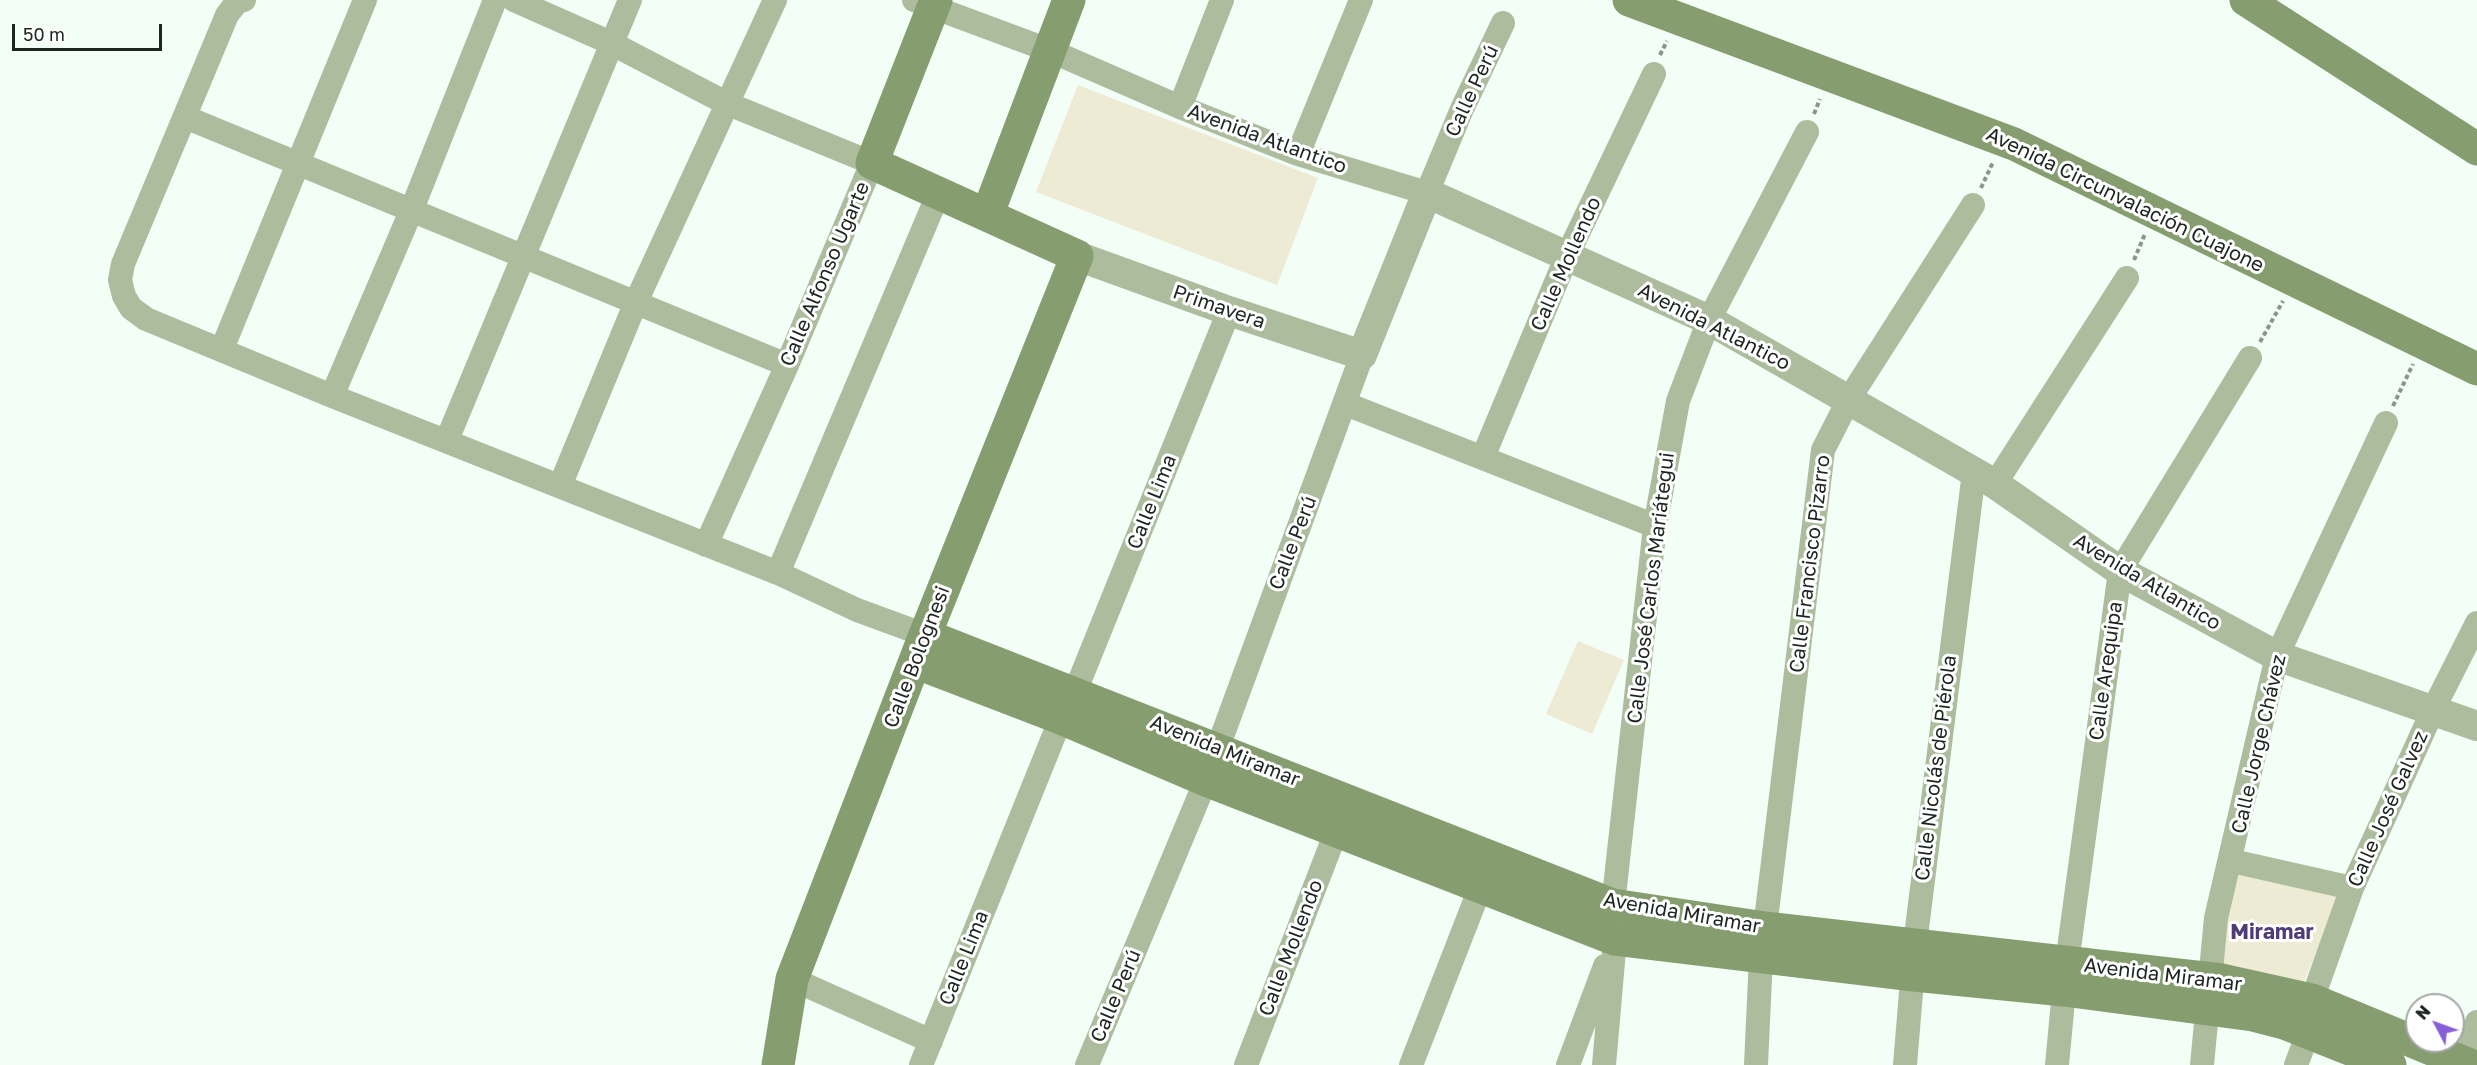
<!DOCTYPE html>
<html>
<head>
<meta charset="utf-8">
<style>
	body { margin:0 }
	#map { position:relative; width:2477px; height:1065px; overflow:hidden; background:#f3fef7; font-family:"Golos Text",sans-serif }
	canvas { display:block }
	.north { position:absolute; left:2405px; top:993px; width:60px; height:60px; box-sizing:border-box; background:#fff; border:2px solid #a5a7a6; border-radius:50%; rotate:311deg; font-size:16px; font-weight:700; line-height:24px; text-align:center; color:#1e2420 }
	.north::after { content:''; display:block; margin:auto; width:21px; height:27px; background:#875fd9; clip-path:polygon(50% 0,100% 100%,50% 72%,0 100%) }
	.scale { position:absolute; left:12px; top:24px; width:150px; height:27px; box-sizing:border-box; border:3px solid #1e2420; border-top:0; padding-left:8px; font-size:18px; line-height:21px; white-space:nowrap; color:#1e2420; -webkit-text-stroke:4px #fff; paint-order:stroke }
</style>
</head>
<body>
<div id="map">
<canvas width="2477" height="1065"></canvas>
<div class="north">N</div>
<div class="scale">50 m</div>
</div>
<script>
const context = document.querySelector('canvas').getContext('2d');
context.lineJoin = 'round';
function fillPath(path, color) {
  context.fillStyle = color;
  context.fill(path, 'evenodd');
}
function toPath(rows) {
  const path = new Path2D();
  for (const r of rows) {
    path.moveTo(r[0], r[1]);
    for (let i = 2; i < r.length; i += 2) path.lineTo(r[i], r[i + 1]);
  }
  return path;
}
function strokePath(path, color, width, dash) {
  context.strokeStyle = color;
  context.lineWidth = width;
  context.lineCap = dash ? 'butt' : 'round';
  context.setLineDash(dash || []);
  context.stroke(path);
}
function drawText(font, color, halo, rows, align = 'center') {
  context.font = font + ' "Golos Text",sans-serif';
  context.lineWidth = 6;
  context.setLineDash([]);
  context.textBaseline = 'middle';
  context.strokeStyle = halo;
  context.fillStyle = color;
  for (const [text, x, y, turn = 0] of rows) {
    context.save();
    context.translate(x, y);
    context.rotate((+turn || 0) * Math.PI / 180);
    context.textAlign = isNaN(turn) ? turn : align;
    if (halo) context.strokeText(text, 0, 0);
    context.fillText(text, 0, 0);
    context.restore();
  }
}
const green = toPath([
	[1078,85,1318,178,1277,285,1036,192],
	[1578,641,1624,660,1592,734,1546,714],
	[2236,868,2341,894,2292,1010,2221,996,2229,875]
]);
const path = toPath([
	[1660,55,1667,41],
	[1814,114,1820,99],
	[1981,188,1993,162],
	[2134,260,2145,234],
	[2260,342,2283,301],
	[2393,406,2413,364]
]);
const minor = toPath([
	[244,0,237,2,227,15,123,264,120,280,124,296,131,308,146,319,332,396,778,573,857,610,925,635],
	[514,0,611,43,726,103,872,163,787,365,706,545],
	[914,0,1051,51,1180,107,1298,154,1427,193,1462,109,1503,23],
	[1180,107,1222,0],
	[185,117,787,365],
	[1298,154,1361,0],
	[222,349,365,0],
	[332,396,412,209,495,0],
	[1346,404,1655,526],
	[447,440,630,0],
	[1483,457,1567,256,1654,74],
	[1995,484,2127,278],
	[560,486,636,302,775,0],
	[778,573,939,192],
	[1075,692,1229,311],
	[2232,861,2352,888],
	[1765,928,1823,450,1849,399,1973,205],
	[2067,963,2120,571,2250,358],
	[792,979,931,1041],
	[2312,1000,2352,888,2433,710,2477,623],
	[2462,1062,2477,1022],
	[921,1065,1061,718],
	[1087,1065,1206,780,1362,355],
	[1246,1065,1336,832],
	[1411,1065,1480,888],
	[1568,1065,1605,966],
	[1604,1065,1615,939,1613,905,1655,526,1678,401,1709,320,1807,132],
	[1756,1065,1761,956],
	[1905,1065,1915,944,1974,472],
	[2057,1065,2064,990],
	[2202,1065,2216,918,2277,656,2386,423],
	[2296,1065,2308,1033]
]);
const tertiary = toPath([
	[1077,256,1229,311,1362,355,1427,193,1709,320,1995,484,2120,571,2277,656,2477,726]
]);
const secondary = toPath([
	[1629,0,2014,144,2477,369],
	[2246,0,2477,149],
	[988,213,1069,0],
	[925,635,1613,905,1765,928,2222,980,2312,1000,2470,1065],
	[915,662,1061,718,1206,780,1615,939,1914,975,2064,990,2253,1015,2284,1023,2390,1065],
	[778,1065,792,979,925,635,1077,256,872,163,936,0]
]);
const streetNames = [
	["Calle Perú",1472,91,-65],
	["Avenida Atlantico",1267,139,20],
	["Avenida Circunvalación Cuajone",2125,200,26],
	["Calle Mollendo",1566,264,-66],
	["Calle Alfonso Ugarte",825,274,-67],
	["Primavera",1219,307,19],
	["Avenida Atlantico",1714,327,27],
	["Calle Lima",1152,502,-68],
	["Calle Perú",1293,543,-69],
	["Calle Francisco Pizarro",1810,564,-83],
	["Avenida Atlantico",2147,582,31],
	["Calle José Carlos Mariátegui",1651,588,-83],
	["Calle Bolognesi",917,657,-69],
	["Calle Arequipa",2106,671,-82],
	["Calle Jorge Chávez",2259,744,-77],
	["Avenida Miramar",1225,751,22],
	["Calle Nicolás de Piérola",1936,768,-83],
	["Calle José Galvez",2388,809,-66],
	["Avenida Miramar",1682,913,10],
	["Calle Mollendo",1291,948,-69],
	["Calle Lima",964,958,-68],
	["Avenida Miramar",2163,975,7],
	["Calle Perú",1116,996,-67]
];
const neighbourhoodNames = [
	["Miramar",2272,932]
];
fillPath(green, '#edebd4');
strokePath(path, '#8b948e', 4, [4.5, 3]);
strokePath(minor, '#acbc9d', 24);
strokePath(tertiary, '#acbc9d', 30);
strokePath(secondary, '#859d6f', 33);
drawText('20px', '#1e2420', '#fff', streetNames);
drawText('bold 21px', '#4e3c79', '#fff', neighbourhoodNames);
</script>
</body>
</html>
